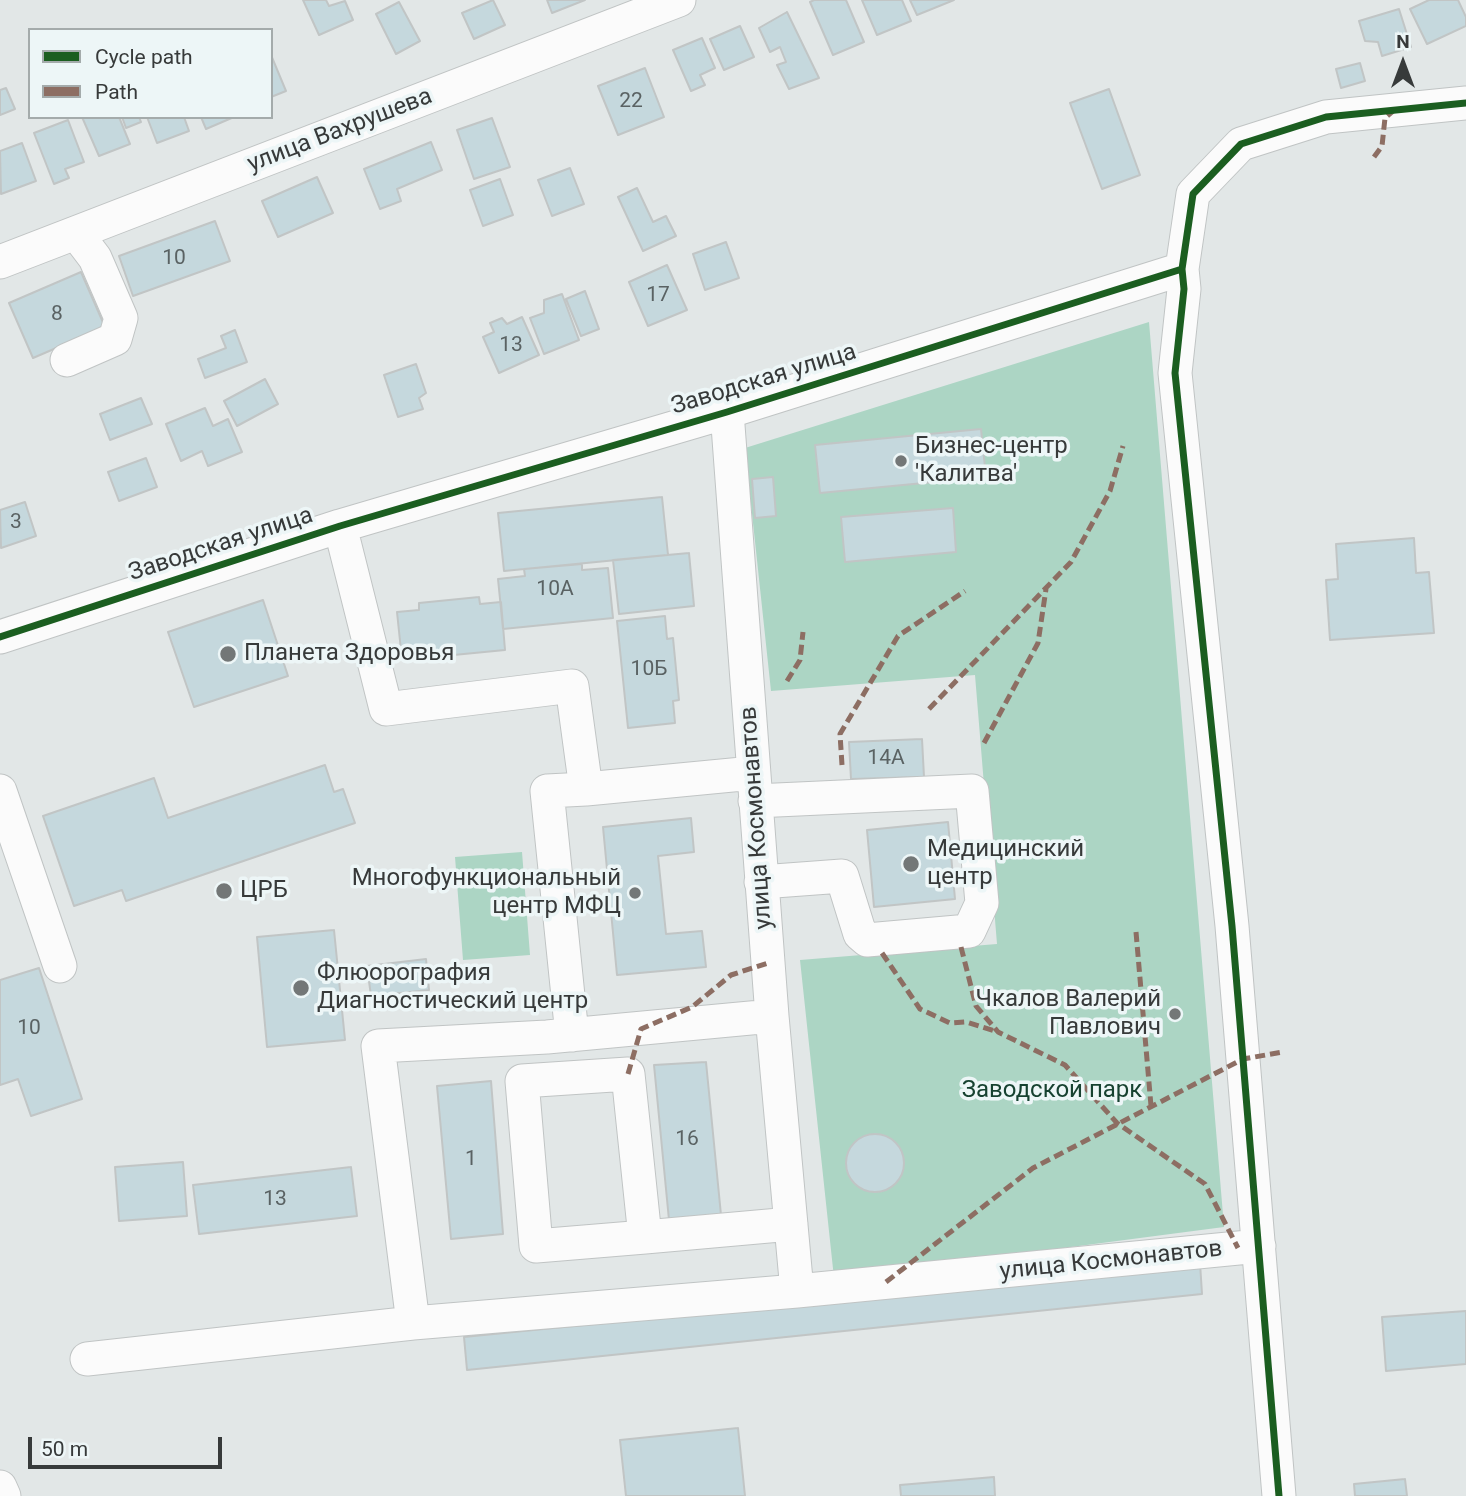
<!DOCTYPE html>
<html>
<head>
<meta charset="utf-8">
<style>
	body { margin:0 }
	#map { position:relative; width:1466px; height:1496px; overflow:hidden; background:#e2e7e7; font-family:Roboto,sans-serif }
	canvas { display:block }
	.legend { position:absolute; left:28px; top:28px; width:245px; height:91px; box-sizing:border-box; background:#edf6f7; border:2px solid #a4abab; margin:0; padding:9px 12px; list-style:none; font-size:21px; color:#373a3a }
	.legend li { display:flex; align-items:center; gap:14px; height:35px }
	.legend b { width:35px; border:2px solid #a4abab }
	.north { position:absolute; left:1368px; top:28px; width:70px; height:70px; -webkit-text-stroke:5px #edf6f7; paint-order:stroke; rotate:0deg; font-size:19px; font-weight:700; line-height:28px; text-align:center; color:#373a3a }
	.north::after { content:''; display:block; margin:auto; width:24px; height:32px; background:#373a3a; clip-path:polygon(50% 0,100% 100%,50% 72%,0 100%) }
	.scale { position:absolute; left:28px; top:1437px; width:194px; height:32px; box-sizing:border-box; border:4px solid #373a3a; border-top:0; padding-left:9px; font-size:21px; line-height:24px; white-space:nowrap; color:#373a3a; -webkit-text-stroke:5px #edf6f7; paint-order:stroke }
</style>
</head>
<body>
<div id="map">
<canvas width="1466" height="1496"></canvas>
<ul class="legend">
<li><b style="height:9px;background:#1b5e20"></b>Cycle path</li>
<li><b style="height:9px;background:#8d6e63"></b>Path</li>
</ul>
<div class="north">N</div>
<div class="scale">50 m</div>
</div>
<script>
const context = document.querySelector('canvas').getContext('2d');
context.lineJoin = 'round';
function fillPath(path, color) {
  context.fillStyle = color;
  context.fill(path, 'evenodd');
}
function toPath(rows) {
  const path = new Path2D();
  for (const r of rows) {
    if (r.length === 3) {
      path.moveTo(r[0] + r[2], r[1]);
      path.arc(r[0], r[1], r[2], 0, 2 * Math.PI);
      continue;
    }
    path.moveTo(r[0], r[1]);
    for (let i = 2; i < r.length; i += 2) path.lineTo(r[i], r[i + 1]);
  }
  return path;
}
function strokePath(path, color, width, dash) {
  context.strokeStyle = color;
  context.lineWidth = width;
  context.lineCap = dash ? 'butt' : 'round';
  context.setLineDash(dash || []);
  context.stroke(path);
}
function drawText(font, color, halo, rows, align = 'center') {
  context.font = font + ' Roboto,sans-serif';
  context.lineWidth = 7;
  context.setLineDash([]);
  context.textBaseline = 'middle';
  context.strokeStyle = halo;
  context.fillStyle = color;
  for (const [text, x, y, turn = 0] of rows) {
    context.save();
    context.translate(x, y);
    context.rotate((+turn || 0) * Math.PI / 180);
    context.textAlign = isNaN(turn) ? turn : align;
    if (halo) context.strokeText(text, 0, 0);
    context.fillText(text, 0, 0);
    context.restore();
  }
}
const green = toPath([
	[1149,322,1224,1227,834,1278,800,960,997,944,975,675,771,691,745,448],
	[522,852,530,955,463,960,455,857]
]);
const building = toPath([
	[303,0,326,0,329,6,345,1,353,20,319,35,303,0],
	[493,0,505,25,474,39,462,13,493,0],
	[547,0,585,0,552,13,547,0],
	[814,0,846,0,864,42,833,55,810,2,814,0],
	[862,0,902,0,911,21,877,35,862,0],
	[910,0,954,0,917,15,910,0],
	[1429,0,1458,0,1466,17,1466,26,1427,44,1410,9,1429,0],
	[399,2,420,41,396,54,376,14,399,2],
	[1399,9,1411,47,1382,56,1378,42,1365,41,1359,21,1399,9],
	[787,12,819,78,789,89,777,65,786,62,780,47,770,52,759,28,787,12],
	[740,26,754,57,724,70,710,39,740,26],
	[702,38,715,68,700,75,705,85,691,91,673,50,702,38],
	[271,55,286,91,271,97,271,55],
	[1360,63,1365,81,1341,88,1336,69,1360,63],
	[645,68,664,117,618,135,598,86,645,68],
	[6,88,15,109,0,115,0,90,6,88],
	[1109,89,1140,175,1102,189,1070,103,1109,89],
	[82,117,119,117,130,144,99,156,82,117],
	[122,117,139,117,141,122,126,128,122,117],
	[147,117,184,117,189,131,157,143,147,117],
	[201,117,234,117,206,129,201,117],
	[492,118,510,167,474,179,457,130,492,118],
	[68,120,84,162,65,169,69,178,54,184,34,133,68,120],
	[431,142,442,170,397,189,401,201,380,209,364,169,431,142],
	[22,143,36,181,1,194,0,151,22,143],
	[570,168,584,204,552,216,538,180,570,168],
	[317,177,333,213,278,237,262,201,317,177],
	[500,179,513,215,483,226,470,190,500,179],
	[637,188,653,222,666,216,676,236,643,251,618,197,637,188],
	[215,221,230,261,133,296,119,256,215,221],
	[726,242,739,278,705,290,693,254,726,242],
	[667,265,687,310,648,326,629,282,667,265],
	[81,272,105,327,33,358,9,303,81,272],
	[585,291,599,329,581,336,566,299,585,291],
	[562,294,579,340,544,354,530,318,544,313,544,300,562,294],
	[522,317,539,355,499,373,483,337,494,332,490,323,502,318,507,324,522,317],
	[235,330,247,362,205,378,198,359,226,348,221,336,235,330],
	[416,364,426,393,419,398,423,409,398,417,384,375,416,364],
	[265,379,278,404,237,426,224,401,265,379],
	[141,398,152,424,110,440,100,414,141,398],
	[205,408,213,426,228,419,242,452,208,466,202,451,181,461,166,424,205,408],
	[981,429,986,477,820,493,815,445,981,429],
	[146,458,157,487,119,501,108,472,146,458],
	[773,477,776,516,755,518,752,479,773,477],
	[662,497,668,555,504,571,498,513,662,497],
	[25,502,36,536,1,548,0,510,25,502],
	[953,508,956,552,845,562,841,517,953,508],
	[1414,538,1416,573,1429,572,1434,633,1330,640,1326,580,1338,579,1336,544,1414,538],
	[689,553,694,606,619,614,613,560,689,553],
	[582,564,582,570,608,568,613,618,503,629,498,579,525,576,524,569,582,564],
	[479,597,480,604,501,602,505,650,402,660,397,612,419,610,419,603,479,597],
	[263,600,288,676,194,707,168,632,263,600],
	[665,616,667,639,673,638,679,700,673,701,675,723,628,728,617,621,665,616],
	[922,739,924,777,851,779,849,742,922,739],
	[325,765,334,792,343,789,355,823,126,901,122,890,74,906,43,816,154,778,168,818,325,765],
	[691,818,694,852,658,856,666,934,702,931,706,967,617,975,603,827,691,818],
	[948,822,955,899,874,907,867,830,948,822],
	[334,930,345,1040,267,1047,257,937,334,930],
	[426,959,429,990,371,996,367,966,426,959],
	[39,968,82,1099,31,1116,18,1079,0,1085,0,980,39,968],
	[706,1062,721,1215,669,1220,654,1065,706,1062],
	[491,1081,503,1234,451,1239,437,1086,491,1081],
	[875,1163,29],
	[183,1162,187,1216,119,1221,115,1167,183,1162],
	[351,1167,357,1216,199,1234,193,1185,351,1167],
	[1200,1263,1202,1294,467,1370,464,1337,1200,1263],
	[1466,1311,1466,1364,1386,1371,1382,1317,1466,1311],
	[738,1428,745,1496,626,1496,620,1440,738,1428],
	[994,1477,995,1496,901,1496,900,1485,994,1477],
	[1405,1479,1407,1496,1355,1496,1354,1484,1405,1479]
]);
const minor = toPath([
	[0,262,679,0],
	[67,360,115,339,121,318,95,258,76,233],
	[727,412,772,1016,797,1291],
	[340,526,386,709,572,686,586,789,753,773],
	[0,637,340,526,727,412,1182,269],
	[0,791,60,966],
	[755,801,972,791,982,903,969,931,867,940,860,934,842,876,761,882],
	[572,1035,547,791,586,789],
	[645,1237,628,1074,522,1081,536,1246,645,1237,791,1224],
	[413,1323,797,1291,1259,1246],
	[87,1359,413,1323,378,1046,547,1037,772,1016],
	[0,1487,4,1496],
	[1279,1496,1232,926,1175,373,1184,289,1182,269,1193,194,1241,144,1326,117,1466,103]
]);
const quiet = toPath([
	[1374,157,1382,146,1385,118,1393,111],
	[787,681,800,660,803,632],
	[929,709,1071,562,1110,491,1123,446],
	[984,743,1038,643,1046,589],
	[842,765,840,734,898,636,965,591],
	[1136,932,1151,1106],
	[961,947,976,1006,998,1032,1065,1065,1117,1123,1205,1184,1238,1248],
	[882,953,920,1009,950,1023,966,1022,998,1032],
	[628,1074,641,1029,692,1007,731,975,768,963],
	[886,1282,1033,1168,1243,1059,1283,1052]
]);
const cycleway = toPath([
	[0,637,340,526,727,412,1182,269],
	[1279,1496,1232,926,1175,373,1184,289,1182,269,1193,194,1241,144,1326,117,1466,103]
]);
const markers = [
	[901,461,7,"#737777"],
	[228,654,9,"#737777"],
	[911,864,9,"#737777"],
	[224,891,9,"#737777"],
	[635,893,7,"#737777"],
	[301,988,9,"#737777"],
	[1175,1014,7,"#737777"]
];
const numberNames = [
	["22",631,102],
	["10",174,259],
	["17",658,296],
	["8",57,315],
	["13",511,346],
	["3",16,523],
	["10А",555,590],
	["10Б",649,670],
	["14А",886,759],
	["10",29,1029],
	["16",687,1140],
	["1",471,1160],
	["13",275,1200]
];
const streetNames = [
	["улица Вахрушева",340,131,-21],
	["Заводская улица",764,380,-17],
	["Заводская улица",221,545,-18],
	["улица Космонавтов",757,818,-94],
	["улица Космонавтов",1111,1261,-6]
];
const poiNames = [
	["Бизнес-центр",915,447],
	["'Калитва'",915,475],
	["Планета Здоровья",244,654],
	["Медицинский",927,850],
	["центр",927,878],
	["Многофункциональный",621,879,"right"],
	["центр МФЦ",621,907,"right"],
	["ЦРБ",240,891],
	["Флюорография",317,974],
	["Диагностический центр",317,1002],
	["Чкалов Валерий",1161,1000,"right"],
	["Павлович",1161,1028,"right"]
];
const parkNames = [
	["Заводской парк",1052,1091]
];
fillPath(green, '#acd5c4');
fillPath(building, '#c5d8dd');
strokePath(building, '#c1c5c5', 2);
strokePath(minor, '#c0c4c4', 35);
strokePath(minor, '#fbfbfb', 33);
strokePath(quiet, '#8d6e63', 5, [10, 5]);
strokePath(cycleway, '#1b5e20', 7);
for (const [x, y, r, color] of markers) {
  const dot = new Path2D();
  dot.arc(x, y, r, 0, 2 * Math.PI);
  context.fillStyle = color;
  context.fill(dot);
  strokePath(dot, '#edf6f7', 2.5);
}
drawText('21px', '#5a6263', null, numberNames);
drawText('24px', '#373a3a', '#edf6f7', streetNames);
drawText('24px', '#373a3a', '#edf6f7', poiNames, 'left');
drawText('24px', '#174231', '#edf6f7', parkNames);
</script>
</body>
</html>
